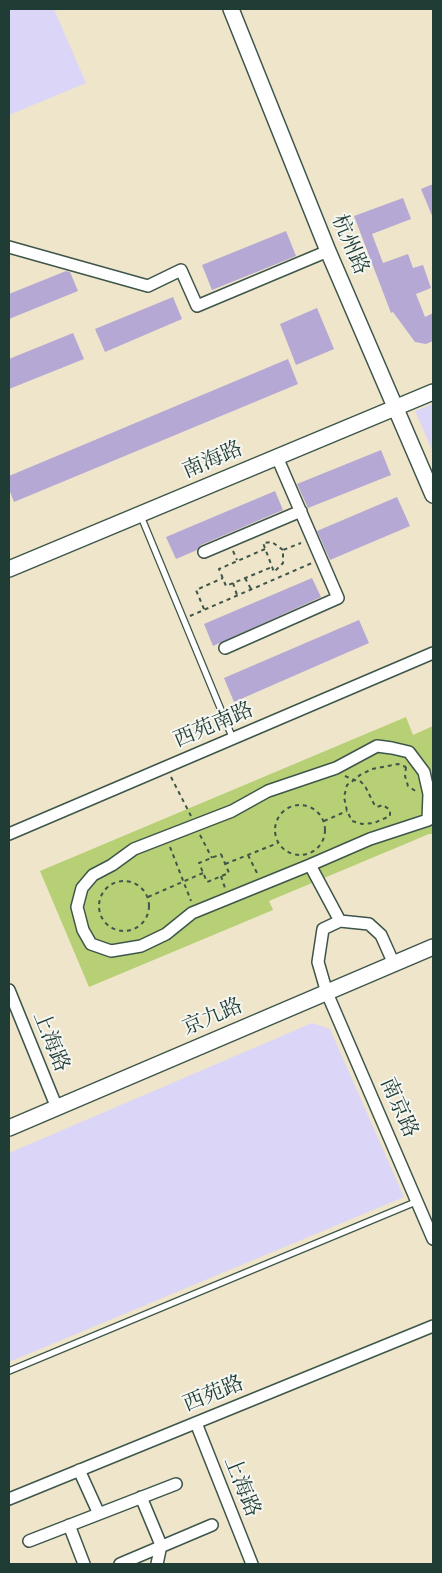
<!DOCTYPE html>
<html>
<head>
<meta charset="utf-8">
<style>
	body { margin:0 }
	#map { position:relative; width:442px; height:1573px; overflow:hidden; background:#eee5ca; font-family:Cardo,serif }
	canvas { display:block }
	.frame { position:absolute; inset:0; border:10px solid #1f3d34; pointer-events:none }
</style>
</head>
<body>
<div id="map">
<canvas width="442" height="1573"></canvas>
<div class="frame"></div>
</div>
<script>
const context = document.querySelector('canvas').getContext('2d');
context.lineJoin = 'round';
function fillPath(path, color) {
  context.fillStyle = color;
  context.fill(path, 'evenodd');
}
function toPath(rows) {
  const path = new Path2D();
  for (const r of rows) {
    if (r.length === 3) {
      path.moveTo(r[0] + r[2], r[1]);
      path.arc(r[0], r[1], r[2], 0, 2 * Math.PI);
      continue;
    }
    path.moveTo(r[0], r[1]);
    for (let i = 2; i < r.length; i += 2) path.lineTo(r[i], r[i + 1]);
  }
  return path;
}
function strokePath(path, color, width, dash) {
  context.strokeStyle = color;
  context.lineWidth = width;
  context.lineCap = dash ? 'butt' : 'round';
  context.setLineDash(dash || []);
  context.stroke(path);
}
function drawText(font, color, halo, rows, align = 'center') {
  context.font = font + ' Cardo,"Noto Serif SC",serif';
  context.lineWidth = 4;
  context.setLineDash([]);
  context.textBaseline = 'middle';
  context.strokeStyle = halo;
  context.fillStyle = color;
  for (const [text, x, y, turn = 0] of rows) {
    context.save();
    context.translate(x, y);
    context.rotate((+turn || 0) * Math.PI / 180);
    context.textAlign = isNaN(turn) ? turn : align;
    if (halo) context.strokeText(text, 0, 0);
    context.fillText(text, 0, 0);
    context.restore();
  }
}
const built = toPath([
	[9,9,54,9,86,83,9,115],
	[433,404,433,452,415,411],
	[312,1023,330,1029,404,1197,9,1362,9,1153]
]);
const green = toPath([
	[406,717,413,735,433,726,433,834,429,834,269,901,273,910,89,987,40,871]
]);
const building = toPath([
	[433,184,433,218,421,189],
	[403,198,411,219,372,234,383,263,408,254,413,268,423,265,431,288,416,294,425,317,433,313,433,341,426,344,415,342,393,312,391,313,354,216],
	[286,231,296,256,212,290,202,265],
	[66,271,70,272,78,291,9,319,9,294],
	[173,297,182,319,105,352,95,329],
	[317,308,334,349,296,365,280,324],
	[73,333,84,359,9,389,9,359],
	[288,359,298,384,14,502,9,489,9,476],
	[381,450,391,475,308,508,297,484],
	[275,491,283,510,201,545,197,550,176,559,166,537],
	[397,497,410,526,330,560,317,531],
	[312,578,321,597,213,646,204,624],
	[359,620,369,643,234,702,224,678]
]);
const path = toPath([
	[265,549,219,569,226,586,272,567],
	[283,550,272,542,263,543,274,572,283,563,283,550,301,543],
	[233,551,237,560],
	[245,578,251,589],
	[233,583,237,595],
	[204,609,196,590,223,578],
	[190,616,312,563],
	[406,767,405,776,408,786,417,792],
	[345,776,354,780,360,781,365,786,374,804,377,807,383,805,390,810,390,816,374,823,362,824,352,821,347,811,344,797,347,785,354,780,360,775,372,769,398,764,406,767],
	[171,777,191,816],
	[300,830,25],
	[324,821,347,811],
	[200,835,212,858],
	[170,847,191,901],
	[221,854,229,873,207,882,199,863,221,854],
	[248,855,258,875],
	[225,864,278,843],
	[221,876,225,888],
	[124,906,25],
	[148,897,203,873]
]);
const service = toPath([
	[140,514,233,739],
	[9,1371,418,1201]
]);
const minor = toPath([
	[9,247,148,286,181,270,197,306,328,251],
	[204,552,301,511],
	[225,648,338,598,277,457],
	[9,834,433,653],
	[310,865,192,913,166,934,141,946,111,951,91,944,83,930,77,907,82,888,93,875,112,865,134,849,232,811,268,791,336,768,377,746,392,748,409,752,424,772,429,794,428,820,370,839,310,865,340,921,369,924,381,935,394,964],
	[340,921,323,929,318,962,327,993,433,1239],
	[9,990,57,1108],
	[196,1423,252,1564],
	[79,1470,99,1514],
	[141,1497,161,1545,157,1564],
	[9,1499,433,1326],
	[69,1525,84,1564],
	[29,1541,176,1484],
	[120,1564,212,1525]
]);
const secondary = toPath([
	[231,9,328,251,433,495],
	[9,569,433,392],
	[9,1128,433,947]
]);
const streetNames = [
	["杭州路",349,245,67],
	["南海路",213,461,-23],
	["西苑南路",214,726,-23],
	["京九路",213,1018,-23],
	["上海路",50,1042,68],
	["南京路",398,1108,66],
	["西苑路",214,1395,-22],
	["上海路",241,1487,68]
];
fillPath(built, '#dbd6f7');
fillPath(green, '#b7d075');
fillPath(building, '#b5a8d4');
strokePath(service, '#3e564a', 8);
strokePath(minor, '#3e564a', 14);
strokePath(secondary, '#3e564a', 18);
strokePath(path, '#3e564a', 2, [4, 4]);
strokePath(service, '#fff', 5.5);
strokePath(minor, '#fff', 11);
strokePath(secondary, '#fff', 15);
drawText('21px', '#1f3d34', '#f6f6f2', streetNames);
</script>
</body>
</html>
